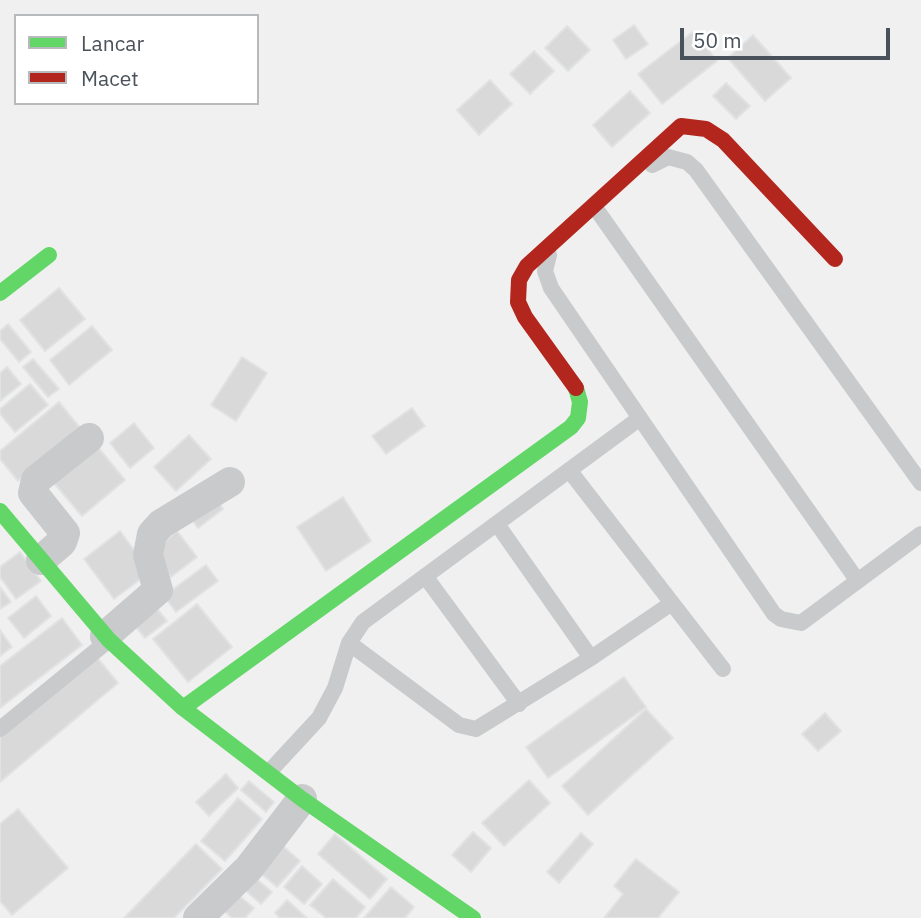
<!DOCTYPE html>
<html>
<head>
<meta charset="utf-8">
<style>
	body { margin:0 }
	#map { position:relative; width:921px; height:918px; overflow:hidden; background:#f0f0f0; font-family:"IBM Plex Sans",sans-serif }
	canvas { display:block }
	.legend { position:absolute; left:14px; top:14px; width:245px; height:91px; box-sizing:border-box; background:#fff; border:2px solid #b6babd; margin:0; padding:9px 12px; list-style:none; font-size:21px; color:#49525a }
	.legend li { display:flex; align-items:center; gap:14px; height:35px }
	.legend b { width:35px; border:2px solid #b6babd }
	.scale { position:absolute; left:680px; top:28px; width:210px; height:32px; box-sizing:border-box; border:4px solid #49525a; border-top:0; padding-left:9px; font-size:21px; line-height:24px; white-space:nowrap; color:#49525a; -webkit-text-stroke:5px #fff; paint-order:stroke }
</style>
</head>
<body>
<div id="map">
<canvas width="921" height="918"></canvas>
<ul class="legend">
<li><b style="height:9px;background:#63d668"></b>Lancar</li>
<li><b style="height:9px;background:#b3261e"></b>Macet</li>
</ul>
<div class="scale">50 m</div>
</div>
<script>
const context = document.querySelector('canvas').getContext('2d');
context.lineJoin = 'round';
function fillPath(path, color) {
  context.fillStyle = color;
  context.fill(path, 'evenodd');
}
function toPath(rows) {
  const path = new Path2D();
  for (const r of rows) {
    path.moveTo(r[0], r[1]);
    for (let i = 2; i < r.length; i += 2) path.lineTo(r[i], r[i + 1]);
  }
  return path;
}
function strokePath(path, color, width, dash) {
  context.strokeStyle = color;
  context.lineWidth = width;
  context.lineCap = dash ? 'butt' : 'round';
  context.setLineDash(dash || []);
  context.stroke(path);
}
const building = toPath([
	[634,25,648,44,626,59,613,40,634,25],
	[567,26,590,50,568,71,545,48,567,26],
	[694,31,717,61,662,104,638,74,694,31],
	[753,35,791,78,765,101,728,58,753,35],
	[534,51,554,71,530,94,510,74,534,51],
	[490,80,512,104,479,135,457,110,490,80],
	[726,83,750,106,736,119,713,96,726,83],
	[630,91,650,113,612,147,593,125,630,91],
	[59,288,85,319,45,351,20,320,59,288],
	[8,324,31,352,19,362,0,339,0,331,8,324],
	[92,326,112,350,69,385,50,360,92,326],
	[242,357,267,373,236,421,211,405,242,357],
	[33,359,59,389,48,397,23,367,33,359],
	[7,367,21,384,0,401,0,373,7,367],
	[30,384,48,405,15,432,0,414,0,409,30,384],
	[59,402,81,429,18,481,0,459,0,451,59,402],
	[412,408,425,426,386,454,372,436,412,408],
	[134,423,154,448,130,468,110,443,134,423],
	[189,435,211,459,176,491,154,467,189,435],
	[92,440,125,480,82,516,48,476,92,440],
	[213,494,223,509,198,528,187,513,213,494],
	[343,497,371,541,326,571,297,527,343,497],
	[120,531,150,572,114,599,84,559,120,531],
	[177,531,197,557,171,577,151,553,177,531],
	[20,552,41,581,16,599,0,577,0,567,20,552],
	[206,565,218,581,176,612,164,596,206,565],
	[0,587,11,602,0,609,0,587],
	[36,596,51,616,24,638,8,618,36,596],
	[153,604,167,621,145,638,132,622,153,604],
	[197,604,232,647,188,682,153,639,197,604],
	[62,618,82,645,0,708,0,666,62,618],
	[0,630,12,647,0,656,0,630],
	[95,655,118,683,0,782,0,735,95,655],
	[624,677,646,707,548,778,526,747,624,677],
	[646,709,673,738,588,815,562,786,646,709],
	[825,713,841,731,818,751,802,734,825,713],
	[226,774,238,788,209,816,196,802,226,774],
	[529,780,550,803,504,846,482,823,529,780],
	[249,781,274,802,266,812,241,790,249,781],
	[238,798,262,819,225,861,201,841,238,798],
	[18,809,68,868,12,915,0,901,0,824,18,809],
	[473,832,491,848,471,872,452,855,473,832],
	[581,833,593,844,559,883,547,872,581,833],
	[335,834,387,879,370,899,318,854,335,834],
	[276,840,300,861,277,887,253,867,276,840],
	[196,844,222,869,174,918,124,918,196,844],
	[636,859,679,892,658,918,604,918,623,894,614,886,636,859],
	[302,866,322,884,304,904,284,887,302,866],
	[248,872,272,892,261,904,238,884,248,872],
	[333,879,365,907,356,918,326,918,310,905,333,879],
	[391,887,414,907,405,918,364,918,391,887],
	[231,889,254,908,245,918,232,918,217,905,231,889],
	[287,900,307,918,280,918,275,913,287,900]
]);
const lane = toPath([
	[652,165,668,157,687,162,696,170,921,483],
	[599,213,857,580],
	[549,255,545,271,551,288,774,614,781,619,801,623,921,534],
	[569,470,723,669],
	[497,524,591,658],
	[425,576,519,704],
	[349,643,459,725,476,729,591,658,672,603],
	[0,729,109,640],
	[269,772,319,718,335,688,349,643,363,622,640,418]
]);
const street = toPath([
	[41,560,62,542,65,533,33,493,36,480,89,438],
	[105,636,158,590,148,555,152,534,161,524,230,482],
	[198,918,249,868,302,799]
]);
const fast = toPath([
	[0,293,49,255],
	[0,511,109,640,183,708,302,799,473,918],
	[183,708,571,427,578,418,580,402,576,388]
]);
const jam = toPath([
	[576,388,525,317,518,302,519,280,527,266,681,126,706,129,723,140,835,259]
]);
fillPath(building, '#d9d9da');
strokePath(building, '#e1e2e3', 2);
strokePath(lane, '#c8cacb', 16);
strokePath(street, '#c8cacb', 30);
strokePath(fast, '#63d668', 16);
strokePath(jam, '#b3261e', 16);
</script>
</body>
</html>
